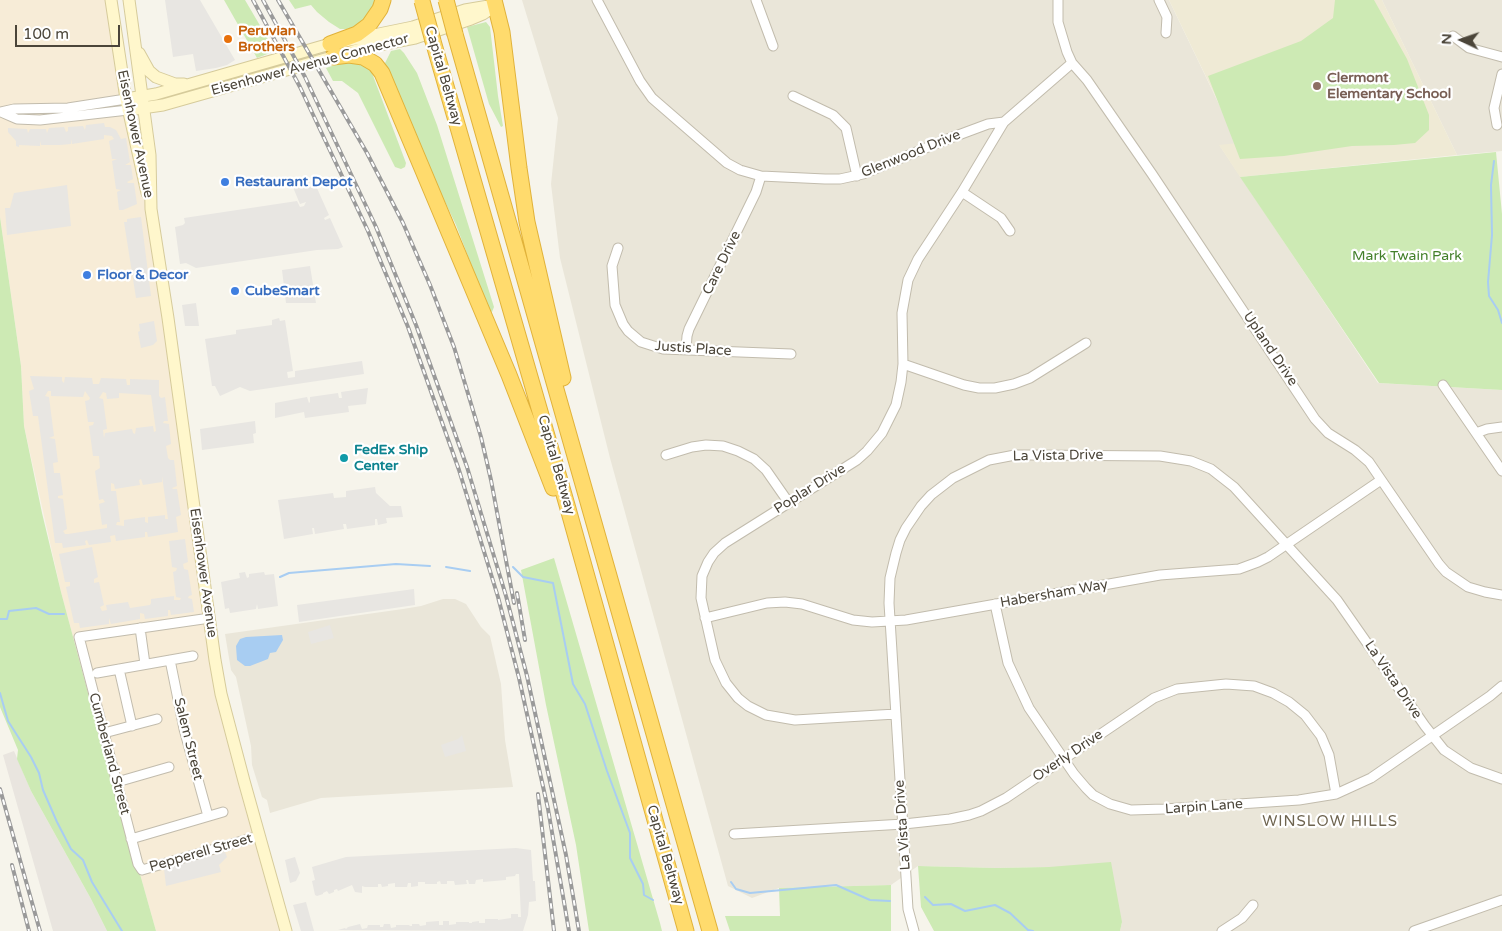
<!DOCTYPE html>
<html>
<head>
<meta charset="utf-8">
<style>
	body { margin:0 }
	#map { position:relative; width:1502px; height:931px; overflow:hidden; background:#f6f4eb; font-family:"Varela Round",sans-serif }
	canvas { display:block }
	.north { position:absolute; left:1437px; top:15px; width:50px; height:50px; -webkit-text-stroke:4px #fff; paint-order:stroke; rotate:273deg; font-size:14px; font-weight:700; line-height:20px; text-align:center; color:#4b4539 }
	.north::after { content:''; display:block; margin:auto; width:18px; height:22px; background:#4b4539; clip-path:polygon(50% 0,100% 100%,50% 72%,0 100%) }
	.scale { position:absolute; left:15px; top:25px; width:105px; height:22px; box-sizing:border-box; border:2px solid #4b4539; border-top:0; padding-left:6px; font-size:15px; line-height:18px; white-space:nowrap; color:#4b4539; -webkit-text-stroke:4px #fff; paint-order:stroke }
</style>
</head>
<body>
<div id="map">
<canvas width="1502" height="931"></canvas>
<div class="north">N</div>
<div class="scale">100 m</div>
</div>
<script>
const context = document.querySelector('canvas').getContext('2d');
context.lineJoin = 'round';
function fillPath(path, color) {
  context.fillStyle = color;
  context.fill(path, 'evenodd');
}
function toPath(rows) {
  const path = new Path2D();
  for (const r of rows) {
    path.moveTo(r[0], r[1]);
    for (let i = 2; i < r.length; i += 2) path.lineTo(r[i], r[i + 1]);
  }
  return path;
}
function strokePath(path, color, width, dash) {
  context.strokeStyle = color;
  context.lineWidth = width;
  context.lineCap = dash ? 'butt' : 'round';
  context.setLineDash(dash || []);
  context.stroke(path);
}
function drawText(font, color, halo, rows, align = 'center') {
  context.font = font + ' "Varela Round",sans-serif';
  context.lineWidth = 4.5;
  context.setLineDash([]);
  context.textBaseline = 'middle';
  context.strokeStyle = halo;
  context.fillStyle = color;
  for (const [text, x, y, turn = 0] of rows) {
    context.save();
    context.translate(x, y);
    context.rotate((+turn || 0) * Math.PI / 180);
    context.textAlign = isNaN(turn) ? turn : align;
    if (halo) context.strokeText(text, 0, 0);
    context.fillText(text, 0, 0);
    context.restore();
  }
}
const residential = toPath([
	[522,0,1169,0,1238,144,1220,146,1378,383,1502,390,1502,931,1120,931,1122,922,1049,867,996,868,918,866,891,885,779,888,752,898,728,886,610,458,560,258,551,184,558,118],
	[1382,0,1502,0,1502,151,1457,155],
	[443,599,455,599,466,604,481,627,490,636,501,684,505,740,513,787,321,798,270,813,267,800,262,797,252,765,251,746,236,677,231,670,225,634,403,609,421,606]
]);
const commercial = toPath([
	[0,0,112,0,151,209,222,698,286,931,156,931,140,874,135,868,61,592,24,426,21,366,0,217]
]);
const industrial = toPath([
	[14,751,31,791,91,899,107,931,53,931,3,755]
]);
const education = toPath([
	[1169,0,1382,0,1457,155,1240,177,1219,145,1238,143]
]);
const green = toPath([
	[224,0,245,0,275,51,257,58],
	[289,0,376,0,364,20,356,27,347,29,340,29,329,22,317,12,311,5,295,9],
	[1335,0,1374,0,1407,59,1429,115,1429,130,1415,143,1394,145,1352,146,1284,156,1240,159,1208,76,1301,41,1333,18],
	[486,22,490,27,498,96,503,126,501,127,489,104,467,27],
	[400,49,404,53,417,73,437,125,494,307,492,312,489,311,456,225,428,166,384,65,391,51],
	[344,62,362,64,368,67,372,73,406,163,405,167,401,169,395,167,358,93,342,81,333,81,326,68],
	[1496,152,1502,214,1502,390,1379,383,1240,177],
	[0,217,21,366,24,426,42,513,61,592,135,868,140,874,156,931,107,931,91,899,31,791,17,759,18,750,0,707],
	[554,558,660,923,662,931,589,931,576,845,546,705,521,570],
	[1111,862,1122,922,1120,931,934,931,921,907,918,866,996,868,1049,867],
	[891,885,891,931,730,931,725,916,780,916,779,888]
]);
const parking = toPath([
	[165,0,200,0,235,60,227,65,216,68,196,71,193,54,173,57],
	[104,123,105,127,110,127,116,130,121,139,126,138,130,162,125,165,131,165,133,179,127,182,128,183,134,183,137,204,123,210,119,210,117,192,121,190,116,189,112,161,117,159,112,159,109,141,114,139,112,136,104,135,104,139,72,144,71,139,71,144,60,145,41,145,40,141,40,146,19,145,19,147,16,146,16,141,8,132,8,128,27,129,28,133,30,129,46,129,47,133,49,128,64,127,66,132,68,131,68,127,83,126,85,130,86,125],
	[297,183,310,186,311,188,316,186,329,215,324,218,325,220,330,218,343,247,338,249,317,250,196,268,186,263,180,264,175,227,183,225,185,223,184,218,297,201,300,207,304,206,306,202,300,204,292,185],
	[67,185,71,226,7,235,5,208,10,208,14,193],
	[141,217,151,296,136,298,124,222,127,222,127,219],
	[310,266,316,303,286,303,282,270],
	[196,303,199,326,185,326,182,305],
	[279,318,280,321,285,320,293,371,287,372,288,378,295,377,295,371,362,361,364,374,250,391,240,387,220,396,215,386,212,386,205,339,236,334,236,330,272,325,272,320],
	[154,321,157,341,153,345,141,348,138,332,140,331,139,324],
	[30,376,62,377,62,381,64,383,65,377,92,378,93,384,99,384,101,378,126,379,127,385,130,385,130,379,159,380,159,396,161,398,165,397,168,421,164,421,163,423,169,424,171,444,166,446,168,458,170,460,174,460,177,486,172,488,173,489,177,489,181,515,176,517,178,532,148,537,147,532,145,532,145,537,116,541,115,535,110,536,111,542,89,545,87,540,85,541,86,545,63,548,62,543,55,543,38,416,33,416,29,391,34,389],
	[48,391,51,391,51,396,83,397,85,391,90,398,89,400,85,401,88,422,94,422,93,425,89,426,93,456,99,456,100,468,95,471,99,500,103,499,105,502,99,504,102,525,107,524,107,528,68,534,65,534,63,531,67,529,63,499,58,498,58,496,63,495,60,473,54,473,53,463,58,462,55,439,49,438,54,436,49,397,45,396],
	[103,392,106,393,107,399,119,398,119,393,151,395,156,431,154,432,153,426,136,428,135,434,133,433,132,429,105,433,104,438,103,430,107,429,103,399,99,398],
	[162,476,168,519,165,519,165,515,148,517,148,523,145,522,145,517,124,520,124,526,116,525,117,522,120,522,116,491,111,491,111,483,114,484,115,489,140,485,139,480,141,479,143,485,162,482],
	[368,388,366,404,348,406,349,412,305,418,304,412,275,418,275,403,307,397,309,403,310,402,310,397,338,393,339,398,342,398,341,392],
	[255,421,256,433,253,434,254,443,202,450,200,429],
	[375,487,376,493,390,506,401,506,403,517,386,518,387,523,378,525,377,519,375,519,375,525,347,529,346,524,343,524,344,529,315,534,314,528,312,528,313,534,284,539,278,500,333,493,334,498,346,497,346,491],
	[185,539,188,562,183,564,184,569,188,570,192,595,189,596,188,598,192,599,194,612,171,615,170,610,168,610,168,616,145,619,144,614,140,613,140,619,111,624,109,618,109,624,80,628,79,623,74,623,66,587,70,586,70,582,65,582,59,554,92,547,98,577,94,579,94,583,99,582,104,605,100,607,102,611,107,610,106,605,128,602,130,608,150,605,151,603,151,599,174,596,174,600,180,600,181,598,176,597,173,572,176,571,177,568,172,567,169,541],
	[245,572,247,578,249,577,249,574,264,572,265,575,274,574,278,606,258,609,257,604,256,609,230,613,229,608,225,609,221,582,240,578,239,573],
	[414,589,415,605,299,622,297,605],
	[330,625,334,638,311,644,308,632],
	[462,735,466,751,445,757,441,745,458,739],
	[516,848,531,850,533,881,535,881,536,901,529,902,528,915,523,931,521,931,338,930,345,928,346,929,348,927,360,924,362,929,367,928,368,925,380,925,380,927,383,927,384,924,390,924,391,928,396,927,396,925,409,925,410,926,412,926,412,924,419,924,420,926,426,925,426,922,439,921,439,925,443,925,443,921,449,921,449,925,456,924,456,922,469,922,469,923,472,923,472,922,479,921,479,923,485,923,485,919,498,919,498,920,511,918,511,914,518,914,518,917,521,917,519,874,516,874,515,876,506,877,506,880,483,882,483,879,476,880,475,884,469,884,468,880,466,880,467,884,455,885,454,881,447,881,447,884,441,884,440,881,437,882,437,884,425,884,425,882,418,882,418,886,411,887,411,883,408,883,407,887,395,887,395,883,388,884,388,886,382,887,381,884,378,884,378,887,365,887,362,886,362,893,355,892,352,885,338,891,337,889,334,890,334,892,329,894,327,891,323,893,323,894,317,896,315,895,312,881,315,880,312,867,346,857],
	[225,852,227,857,219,865,221,872,166,886,164,869],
	[295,857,300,873,296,881,290,883,285,860],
	[306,902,314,931,301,931,293,905]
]);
const water = toPath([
	[282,635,283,640,276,652,270,653,268,659,250,666,245,666,237,660,236,646,240,639,246,637]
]);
const stream = toPath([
	[1494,161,1491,185,1492,235,1488,282,1489,296,1498,310,1502,323],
	[446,567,470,571],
	[513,567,523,577,553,583,573,684,585,704,607,771,630,833,630,858,643,884,644,895,653,900],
	[280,577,289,573,396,564,430,566],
	[0,619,7,619,9,611,36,608,49,614,64,614],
	[0,693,8,721,31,757,39,773,43,790,57,822,71,849,83,860,92,882,122,931],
	[731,882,736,889,750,893,836,885,870,900,890,901],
	[925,897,933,905,951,904,965,911,995,905,1010,913,1028,930,1033,931]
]);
const minor = toPath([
	[597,0,640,81,652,98,727,163,740,170,761,176,825,179,840,179,863,174,945,140,988,124,1004,122,1072,63],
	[756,0,773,46],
	[1058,0,1058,22,1067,52,1072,63,1087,80,1152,174,1315,419,1328,433,1355,450,1369,462,1439,564,1446,572,1468,587,1485,592,1502,595],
	[1159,0,1167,17,1166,33],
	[1453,36,1469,48,1502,57],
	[793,96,833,115,846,128,857,176],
	[1,112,17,119,40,120,128,110],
	[1,112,14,109,68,108,126,99],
	[1497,125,1494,108,1502,74],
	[962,192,1001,218,1010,231],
	[618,248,612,266,615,305,623,324,628,331,641,342,663,349,791,354],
	[686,350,687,336,689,329,756,192,761,176],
	[903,364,964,385,979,388,995,388,1014,384,1030,378,1086,343],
	[1443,385,1502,471],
	[1476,433,1487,429,1502,427],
	[666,455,692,447,706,445,723,446,738,451,754,459,766,470,789,503],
	[995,604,1008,663,1029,708,1074,774,1086,788,1093,795,1110,804,1131,810,1164,809,1299,800,1336,794,1371,778,1490,696,1502,686],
	[210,618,79,637,138,864,142,870,259,836],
	[705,618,767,603,785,602,802,604,853,620,872,622,906,620,1160,575,1239,569,1258,562,1268,557,1381,480],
	[140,628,145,664],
	[170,660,184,729,208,816],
	[119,669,132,726],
	[97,673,193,656],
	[896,714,795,720,766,715,748,706,738,698,726,683,715,660,701,598,702,576,708,562,714,553,725,543,857,460,867,451,882,433,896,405,901,382,903,364,902,313,908,280,918,259,962,192,1004,122],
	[104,733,157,719],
	[117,782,169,767],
	[734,834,904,824,950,819,969,815,981,811,1006,798,1154,698,1177,689,1226,684,1254,686,1273,693,1289,702,1305,715,1321,736,1329,755,1336,794],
	[131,839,223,812],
	[914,931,908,909,889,603,890,578,896,553,900,540,906,528,921,506,931,495,953,478,989,460,1015,455,1028,455,1160,456,1191,461,1211,469,1234,487,1337,600,1425,726,1444,750,1471,768,1502,779],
	[1222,931,1242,918,1253,905],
	[1414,931,1502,900]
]);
const secondary = toPath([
	[111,0,126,99,147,193],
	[129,0,150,155,151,209,168,318,215,660,221,694,244,781,286,931],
	[139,53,149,71,156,77,175,84,184,84],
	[126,99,156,94,330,44,413,27,465,10,494,5],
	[128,110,163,105,364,48,415,38,471,19,483,14,496,5]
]);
const motorway = toPath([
	[494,0,502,32,519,168,527,222,563,378],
	[455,34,710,931],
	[433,41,567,505,686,931],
	[330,44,357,34,369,25,380,9,383,0],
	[333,57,349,55,363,57,375,64,382,73,509,375,553,488]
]);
const rail = toPath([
	[253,0,300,87,368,231,408,327,459,470,498,597,519,678,548,809,569,931],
	[263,0,305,77,376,227,416,325,467,467,506,596,527,676,566,855,579,931],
	[278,0,367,153,403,223,430,285,454,347,481,437,491,480,514,603],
	[517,593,525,640],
	[0,789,40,931],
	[538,794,554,931],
	[12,865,29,931]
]);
const motorwayBridge = toPath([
	[446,0,455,34],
	[422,1,433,41]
]);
const markers = [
	[228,39,5,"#e8710a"],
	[1317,86,5,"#8d6e63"],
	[225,182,5,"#3f7fe0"],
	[87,275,5,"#3f7fe0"],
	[235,291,5,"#3f7fe0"],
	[344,458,5,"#0f9aa8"]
];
const foodNames = [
	["Peruvian",238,31],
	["Brothers",238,47]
];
const streetNames = [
	["Eisenhower Avenue Connector",310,65,-15],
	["Capital Beltway",443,76,74],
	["Eisenhower Avenue",135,134,78],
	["Glenwood Drive",911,154,-22],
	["Care Drive",722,263,-64],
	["Justis Place",693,349,4],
	["Upland Drive",1270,349,56],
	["La Vista Drive",1058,456,-1],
	["Capital Beltway",556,465,74],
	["Poplar Drive",810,489,-32],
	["Eisenhower Avenue",203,573,82],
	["Habersham Way",1054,594,-10],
	["La Vista Drive",1393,680,56],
	["Salem Street",188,739,76],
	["Cumberland Street",109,754,75],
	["Overly Drive",1068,756,-34],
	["Larpin Lane",1204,807,-4],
	["La Vista Drive",903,825,-94],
	["Pepperell Street",201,853,-16],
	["Capital Beltway",665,855,74]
];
const educationNames = [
	["Clermont",1327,78],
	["Elementary School",1327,94]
];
const shopNames = [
	["Restaurant Depot",235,182],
	["Floor & Decor",97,275],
	["CubeSmart",245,291]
];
const parkNames = [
	["Mark Twain Park",1407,256]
];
const cultureNames = [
	["FedEx Ship",354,450],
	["Center",354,466]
];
const neighbourhoodNames = [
	["WINSLOW HILLS",1330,822]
];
fillPath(residential, '#eae6d9');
fillPath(commercial, '#f7ecd7');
fillPath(industrial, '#e9e5df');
fillPath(education, '#efead5');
fillPath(green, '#cdeab4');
fillPath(parking, '#e8e6e2');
fillPath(water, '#a8cdf2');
strokePath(stream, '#a8cdf2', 2);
strokePath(minor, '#c2bcad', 11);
strokePath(secondary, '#d6cb9b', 13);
strokePath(motorway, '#e1b23a', 17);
strokePath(minor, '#fff', 9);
strokePath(secondary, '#fff7cc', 11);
strokePath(motorway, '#ffdb6d', 15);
strokePath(rail, '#9a9a9a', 4);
strokePath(rail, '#fff', 2, [5.5]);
strokePath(motorwayBridge, '#e1b23a', 17, []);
strokePath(motorwayBridge, '#ffdb6d', 15);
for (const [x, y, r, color] of markers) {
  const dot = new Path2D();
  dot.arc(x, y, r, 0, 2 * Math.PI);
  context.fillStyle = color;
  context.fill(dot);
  strokePath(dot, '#fff', 2);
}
drawText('bold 14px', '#c56008', '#fff', foodNames, 'left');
drawText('14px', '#4b4539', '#fff', streetNames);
drawText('bold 14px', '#785e54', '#fff', educationNames, 'left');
drawText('bold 14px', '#366cbe', '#fff', shopNames, 'left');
drawText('14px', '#427f29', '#fff', parkNames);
drawText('bold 14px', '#0d838f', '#fff', cultureNames, 'left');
context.letterSpacing = '1px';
drawText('15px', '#6e644f', '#fff', neighbourhoodNames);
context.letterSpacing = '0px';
</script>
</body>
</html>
